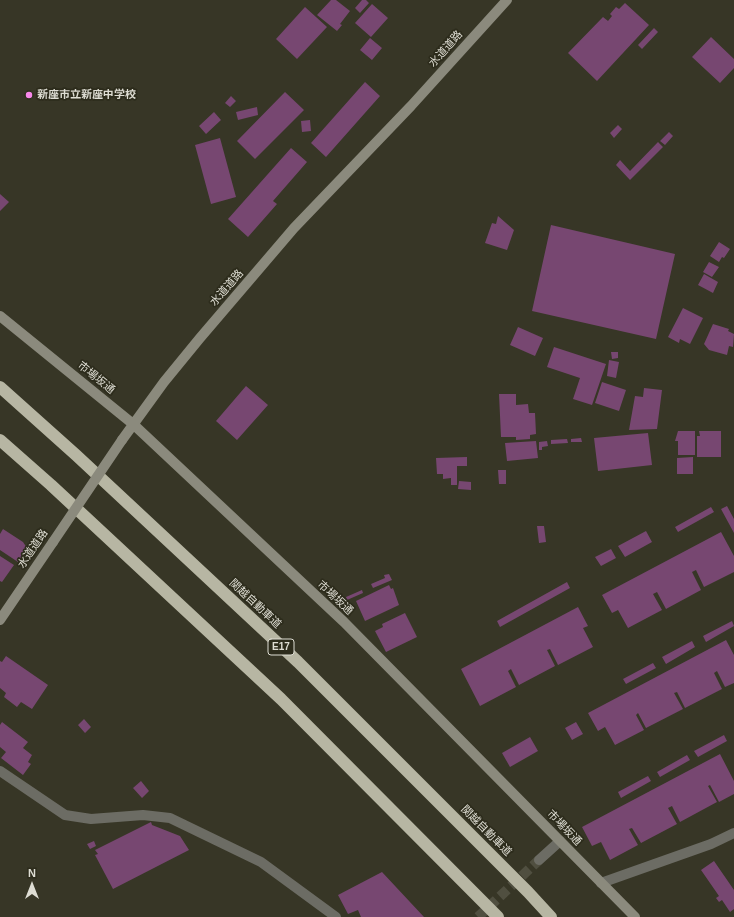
<!DOCTYPE html>
<html>
<head>
<meta charset="utf-8">
<style>
	body { margin:0 }
	#map { position:relative; width:734px; height:917px; overflow:hidden; background:#373626; font-family:Arial,sans-serif }
	canvas { display:block }
	.north { position:absolute; left:12px; top:865px; width:40px; height:40px; -webkit-text-stroke:3px #2d2c1c; paint-order:stroke; rotate:0deg; font-size:11px; font-weight:700; line-height:16px; text-align:center; color:#deddd3 }
	.north::after { content:''; display:block; margin:auto; width:14px; height:18px; background:#deddd3; clip-path:polygon(50% 0,100% 100%,50% 72%,0 100%) }
</style>
</head>
<body>
<div id="map">
<canvas width="734" height="917"></canvas>
<div class="north">N</div>
</div>
<script>
const context = document.querySelector('canvas').getContext('2d');
context.lineJoin = 'round';
function fillPath(path, color) {
  context.fillStyle = color;
  context.fill(path, 'evenodd');
}
function toPath(rows) {
  const path = new Path2D();
  for (const r of rows) {
    path.moveTo(r[0], r[1]);
    for (let i = 2; i < r.length; i += 2) path.lineTo(r[i], r[i + 1]);
  }
  return path;
}
function strokePath(path, color, width, dash) {
  context.strokeStyle = color;
  context.lineWidth = width;
  context.lineCap = dash ? 'butt' : 'round';
  context.setLineDash(dash || []);
  context.stroke(path);
}
function drawText(font, color, halo, rows, align = 'center') {
  context.font = font + ' Arial,"Noto Sans JP",sans-serif';
  context.lineWidth = 3.5;
  context.setLineDash([]);
  context.textBaseline = 'middle';
  context.strokeStyle = halo;
  context.fillStyle = color;
  for (const [text, x, y, turn = 0] of rows) {
    context.save();
    context.translate(x, y);
    context.rotate((+turn || 0) * Math.PI / 180);
    context.textAlign = isNaN(turn) ? turn : align;
    if (halo) context.strokeText(text, 0, 0);
    context.fillText(text, 0, 0);
    context.restore();
  }
}
const building = toPath([
	[331,0,336,0,350,11,340,24,342,25,337,31,317,15],
	[362,0,366,0,369,3,360,13,355,8],
	[625,3,649,25,597,81,568,53,603,17,608,21,612,16,610,14,616,7,619,9],
	[372,4,388,18,371,37,355,23],
	[305,7,327,27,297,59,276,39],
	[654,28,658,32,642,49,638,45],
	[711,37,734,59,734,68,720,83,692,57],
	[370,38,382,48,372,60,360,50],
	[365,82,380,96,326,157,311,143],
	[285,92,304,110,255,159,237,141],
	[231,96,236,101,230,107,225,103],
	[257,107,258,115,238,120,236,112],
	[214,112,221,120,206,134,199,126],
	[310,120,311,131,302,132,301,121],
	[618,125,622,129,614,138,610,133],
	[669,132,673,136,665,145,660,141],
	[220,138,236,197,211,204,195,145],
	[658,142,663,147,630,180,616,165,620,160,630,171],
	[291,148,307,162,273,201,277,204,248,237,228,219],
	[0,194,9,202,0,211],
	[498,216,514,230,507,250,485,243,492,223,496,224],
	[551,225,675,254,656,339,532,311],
	[719,242,730,249,724,258,722,257,719,262,710,256],
	[709,262,719,267,712,277,703,272],
	[704,274,718,282,713,293,698,285],
	[683,308,703,318,690,344,680,339,679,343,668,337],
	[713,324,729,329,728,331,734,334,733,347,729,346,727,355,709,350,704,344],
	[518,327,543,338,535,356,510,345],
	[554,347,606,364,592,405,573,399,580,378,547,367],
	[611,352,618,352,618,358,612,359],
	[609,360,619,362,616,378,607,376],
	[602,382,626,390,619,411,595,403],
	[246,386,268,405,237,440,216,421],
	[644,388,662,390,657,429,629,430,635,396,643,397],
	[499,394,516,394,516,405,528,404,529,413,535,413,536,434,530,435,530,439,516,440,516,437,501,437],
	[678,431,695,431,695,455,678,455,678,441,675,441],
	[699,431,721,431,721,457,697,457,697,436,700,436],
	[648,433,652,465,598,471,594,438],
	[581,438,582,442,571,442,571,439],
	[567,439,568,443,551,444,551,440],
	[536,441,538,458,507,461,505,443],
	[547,441,548,446,542,447,542,450,539,450,539,442],
	[467,457,467,466,457,466,457,485,451,485,451,478,443,479,443,474,437,474,436,458],
	[693,457,693,474,677,474,677,458],
	[498,470,506,470,506,484,499,484],
	[459,481,471,482,471,490,458,489],
	[727,506,734,519,734,533,721,509],
	[711,507,714,512,678,532,675,527],
	[537,526,544,526,546,542,539,543],
	[3,529,23,542,27,548,18,562,0,550,0,534],
	[646,531,652,542,625,557,618,546],
	[721,532,734,556,734,572,704,587,696,570,692,572,701,590,666,609,657,592,653,594,662,610,628,628,618,610,612,613,602,595],
	[611,549,616,558,601,566,595,557],
	[0,556,14,565,2,582,0,581],
	[389,574,392,580,373,588,371,584,385,578,384,575],
	[567,582,570,588,500,627,497,621],
	[389,585,391,589,393,588,399,605,365,621,356,601],
	[362,590,363,593,347,600,346,597],
	[578,607,588,626,583,628,593,647,558,665,550,649,547,650,555,666,519,685,511,669,508,671,516,687,480,706,461,669],
	[405,613,417,637,386,652,375,631,383,627,382,624],
	[732,621,734,626,706,642,703,636],
	[726,640,734,655,734,683,725,687,717,671,714,673,722,689,685,708,677,692,674,693,683,709,646,728,638,713,636,715,644,730,615,745,605,727,598,731,588,713],
	[692,641,695,647,666,664,662,657],
	[6,656,48,685,32,709,21,702,17,707,4,697,6,693,0,688,0,661,2,662],
	[653,663,656,668,626,684,623,679],
	[84,719,91,727,85,733,78,725],
	[2,722,28,742,23,748,32,755,28,762,31,764,23,775,1,758,6,752,0,747,0,725],
	[576,722,583,734,572,740,565,728],
	[724,735,727,741,698,757,694,751],
	[530,737,538,751,510,767,502,753],
	[720,754,734,781,734,794,719,802,710,785,708,786,717,802,680,822,672,806,668,808,677,824,641,843,632,828,629,829,638,845,610,860,601,842,592,846,582,827],
	[687,755,690,760,660,777,657,772],
	[648,776,651,781,621,798,618,792],
	[141,781,149,791,142,798,133,788],
	[151,822,152,825,180,836,189,850,113,889,95,855,98,854,95,850],
	[94,841,96,846,90,849,87,844],
	[714,861,734,890,734,909,730,912,722,900,719,902,716,898,719,896,701,870],
	[382,872,424,917,361,917,358,910,348,914,338,895]
]);
const streetTunnel = toPath([
	[478,917,539,860]
]);
const street = toPath([
	[0,771,65,815,91,819,143,815,170,818,261,862,336,917],
	[539,860,560,841],
	[601,883,711,844,734,833]
]);
const secondary = toPath([
	[0,316,133,424,344,622,635,917],
	[122,440,164,382,200,338,294,228,411,106,507,0],
	[0,620,53,542]
]);
const highway = toPath([
	[0,387,76,455,298,662,528,892,551,917],
	[0,440,51,485,281,699,498,917]
]);
const secondaryBridge = toPath([
	[53,542,122,440]
]);
const markers = [
	[29,95,4,"#f888ea"]
];
const shields = [
	[281,647,26]
];
const shieldNames = [
	["E17",281,647]
];
const streetNames = [
	["水道道路",446,49,-48],
	["水道道路",227,288,-49],
	["市場坂通",96,378,39],
	["水道道路",33,549,-56],
	["市場坂通",335,598,43],
	["関越自動車道",255,604,43],
	["市場坂通",564,828,46],
	["関越自動車道",486,831,45]
];
const poiNames = [
	["新座市立新座中学校",37,95]
];
fillPath(building, '#774771');
strokePath(streetTunnel, '#504f40', 10, [10, 5]);
strokePath(street, '#6c6c64', 10);
strokePath(secondary, '#8b8a7d', 10);
strokePath(highway, '#b7b6a3', 12);
strokePath(secondaryBridge, '#8b8a7d', 10);
for (const [x, y, r, color] of markers) {
  const dot = new Path2D();
  dot.arc(x, y, r, 0, 2 * Math.PI);
  context.fillStyle = color;
  context.fill(dot);
  strokePath(dot, '#2d2c1c', 1.5);
}
for (const [x, y, w] of shields) {
  const box = new Path2D();
  box.roundRect(x - w / 2, y - 8, w, 16, 3);
  context.fillStyle = '#2d2c1c';
  context.fill(box);
  strokePath(box, '#deddd3', 1);
}
drawText('bold 10px', '#deddd3', null, shieldNames);
drawText('11px', '#deddd3', '#2d2c1c', streetNames);
drawText('bold 11px', '#deddd3', '#2d2c1c', poiNames, 'left');
</script>
</body>
</html>
